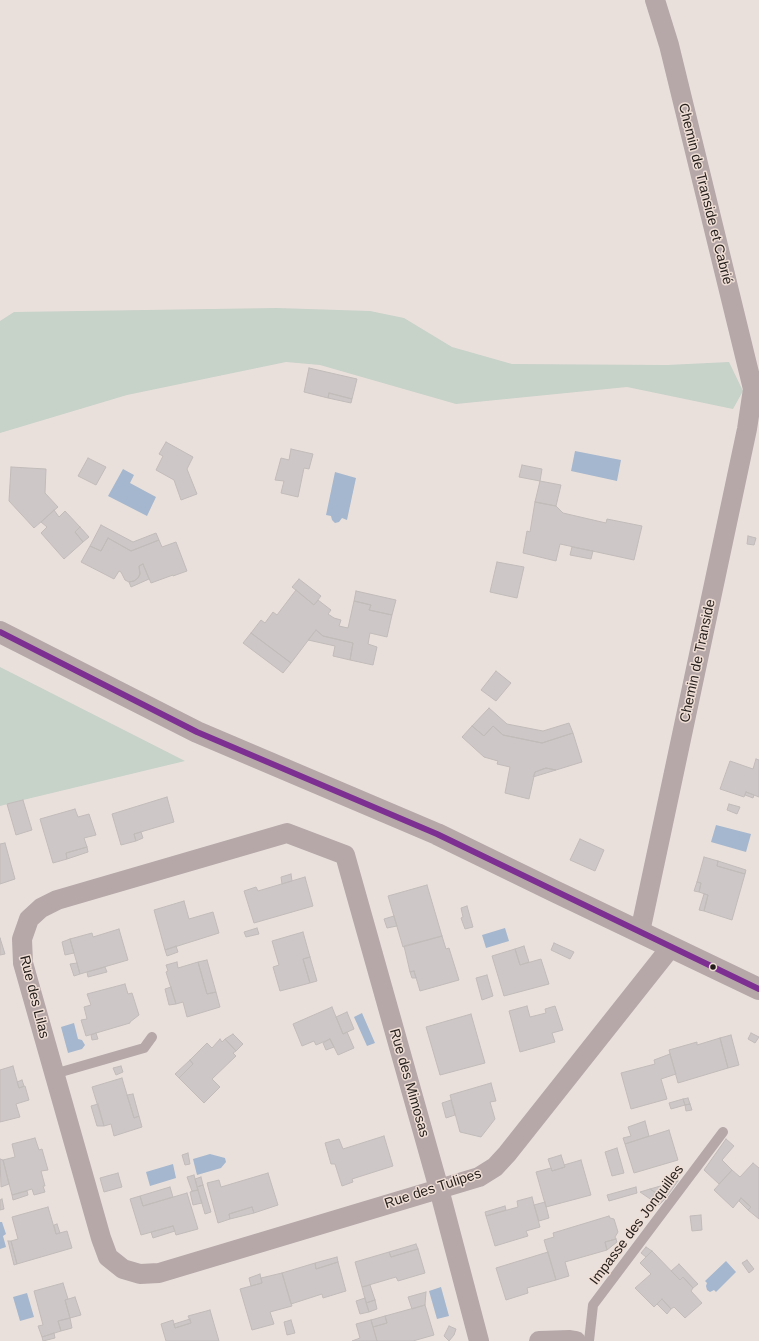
<!DOCTYPE html>
<html>
<head>
<meta charset="utf-8">
<style>
	body { margin:0 }
	canvas { display:block; background:#e9e0db }
</style>
</head>
<body>
<canvas width="759" height="1341"></canvas>
<script>
const context = document.querySelector('canvas').getContext('2d');
context.lineJoin = 'round';
function fillPath(path, color) {
  context.fillStyle = color;
  context.fill(path, 'evenodd');
}
function toPath(rows) {
  const path = new Path2D();
  for (const r of rows) {
    path.moveTo(r[0], r[1]);
    for (let i = 2; i < r.length; i += 2) path.lineTo(r[i], r[i + 1]);
  }
  return path;
}
function strokePath(path, color, width, dash) {
  context.strokeStyle = color;
  context.lineWidth = width;
  context.lineCap = dash ? 'butt' : 'round';
  context.setLineDash(dash || []);
  context.stroke(path);
}
function drawText(font, color, halo, rows, align = 'center') {
  context.font = font + ' Helvetica,sans-serif';
  context.lineWidth = 3;
  context.setLineDash([]);
  context.textBaseline = 'middle';
  context.strokeStyle = halo;
  context.fillStyle = color;
  for (const [text, x, y, turn = 0] of rows) {
    context.save();
    context.translate(x, y);
    context.rotate((+turn || 0) * Math.PI / 180);
    context.textAlign = isNaN(turn) ? turn : align;
    if (halo) context.strokeText(text, 0, 0);
    context.fillText(text, 0, 0);
    context.restore();
  }
}
const green = toPath([
	[277,308,370,311,404,318,452,347,512,364,667,365,729,362,743,391,733,409,627,387,456,404,320,365,286,362,127,395,0,433,0,321,14,312],
	[0,667,185,761,23,800,0,806]
]);
const water = toPath([
	[575,451,621,460,617,481,571,471],
	[123,469,134,475,130,483,156,497,147,516,108,496],
	[335,472,356,478,347,520,342,518,339,522,335,523,332,520,331,516,326,515],
	[716,825,751,834,746,852,711,842],
	[505,928,509,941,486,948,482,935],
	[362,1013,375,1043,367,1046,354,1017],
	[74,1023,78,1039,82,1040,85,1045,82,1049,68,1053,61,1027],
	[210,1154,225,1158,226,1162,221,1168,197,1175,193,1159],
	[173,1164,176,1178,150,1186,146,1172],
	[0,1222,2,1222,6,1234,3,1236,6,1247,0,1249],
	[726,1261,736,1272,716,1292,714,1290,710,1292,707,1290,706,1286,707,1283,705,1281],
	[441,1287,449,1316,437,1319,429,1291],
	[27,1293,34,1317,20,1321,13,1297]
]);
const building = toPath([
	[309,368,357,379,352,399,329,393,328,398,304,392,309,368],
	[329,393,352,399,351,403,328,398,329,393],
	[166,442,193,457,187,469,197,494,181,500,174,480,156,470,163,456,159,454,166,442],
	[291,449,313,454,309,469,304,468,298,497,281,493,284,481,275,480,281,458,289,460,291,449],
	[88,458,106,467,96,485,78,476,88,458],
	[522,465,542,469,540,481,519,477,522,465],
	[11,467,46,469,45,493,58,507,34,528,9,501,11,467],
	[540,481,561,485,556,506,535,502,540,481],
	[535,502,556,506,563,513,606,523,607,519,642,526,634,560,560,544,556,561,523,553,527,531,530,532,535,502],
	[54,510,59,517,65,511,80,527,75,532,83,542,64,559,41,533,47,527,41,522,54,510],
	[101,525,133,542,156,533,159,540,131,551,108,538,101,551,90,546,101,525],
	[80,527,89,537,83,542,75,532,80,527],
	[748,536,756,538,754,545,747,544,748,536],
	[108,538,131,551,159,540,162,547,176,542,187,571,173,576,173,575,151,583,143,564,139,566,140,574,138,578,134,581,129,582,125,580,121,572,119,571,114,579,81,562,90,546,101,551,108,538],
	[572,547,593,551,591,559,570,555,572,547],
	[497,562,524,567,517,598,490,592,497,562],
	[143,564,149,579,131,587,129,582,134,581,138,578,140,574,139,566,143,564],
	[299,579,321,596,314,605,292,587,299,579],
	[296,590,314,605,318,600,331,610,328,614,334,618,341,620,339,626,348,628,354,601,371,605,369,610,392,615,387,637,370,633,368,644,377,647,373,665,350,660,353,643,323,636,316,630,291,663,251,633,261,620,265,623,273,612,277,615,296,590],
	[356,591,396,600,392,615,369,610,371,605,354,601,356,591],
	[316,630,323,636,353,643,350,660,333,656,335,646,308,640,316,630],
	[251,633,291,663,283,673,243,643,251,633],
	[496,671,511,683,496,701,481,690,496,671],
	[489,708,507,724,543,731,569,723,573,733,542,743,503,735,493,726,484,736,472,726,489,708],
	[472,726,484,736,493,726,503,735,542,743,573,733,582,762,556,770,546,768,535,772,529,799,505,793,510,767,497,764,498,761,484,757,462,737,472,726],
	[756,759,759,760,759,797,746,792,744,797,720,789,730,761,753,769,756,759],
	[546,768,556,770,533,777,535,772,546,768],
	[746,792,754,795,753,798,745,795,746,792],
	[167,797,174,822,134,834,136,841,121,845,112,814,167,797],
	[23,800,32,830,16,835,7,804,23,800],
	[729,804,740,807,737,814,727,810,729,804],
	[75,809,78,817,89,814,96,835,84,838,87,847,66,853,67,859,53,863,40,819,75,809],
	[141,832,143,838,136,841,134,834,141,832],
	[580,839,604,850,595,871,570,860,580,839],
	[5,843,15,879,0,884,0,844,5,843],
	[87,847,88,852,67,859,66,853,87,847],
	[704,857,718,861,717,866,745,874,732,920,704,911,708,895,699,892,701,883,697,882,704,857],
	[718,861,746,870,745,874,717,866,718,861],
	[291,874,292,881,282,884,281,877,291,874],
	[305,877,313,906,254,923,244,891,256,887,258,891,305,877],
	[697,882,701,883,699,892,694,891,697,882],
	[427,885,442,936,403,947,388,896,427,885],
	[704,894,708,895,704,911,699,910,704,894],
	[184,901,189,919,213,912,219,933,165,950,154,910,184,901],
	[467,906,473,927,465,929,461,918,463,917,461,908,467,906],
	[394,916,397,926,387,928,384,919,394,916],
	[257,928,259,934,246,937,244,932,257,928],
	[119,929,128,960,80,974,70,939,92,933,93,937,119,929],
	[303,932,310,957,303,959,310,983,280,991,273,967,279,965,272,941,303,932],
	[442,936,446,949,449,948,459,980,420,991,414,971,410,972,404,946,442,936],
	[0,938,5,954,0,955,0,938],
	[70,939,74,953,65,955,62,942,70,939],
	[554,943,574,952,570,959,551,950,554,943],
	[176,946,178,952,167,956,165,950,176,946],
	[524,946,529,962,520,965,515,949,524,946],
	[515,949,520,965,541,959,549,984,504,996,492,956,515,949],
	[310,957,317,981,310,983,303,959,310,957],
	[207,960,216,992,207,994,198,962,207,960],
	[177,962,178,968,198,962,207,994,216,992,220,1007,187,1017,183,1002,176,1004,166,972,168,971,166,965,177,962],
	[77,963,80,974,74,976,70,964,77,963],
	[105,967,107,972,88,977,87,972,105,967],
	[414,971,416,978,412,978,410,972,414,971],
	[487,975,493,996,482,1000,476,978,487,975],
	[125,984,128,994,132,993,139,1015,130,1022,130,1023,86,1036,81,1020,87,1019,84,1007,91,1005,87,994,125,984],
	[171,987,176,1004,169,1005,165,989,171,987],
	[527,1006,530,1017,546,1013,545,1009,555,1006,563,1030,552,1033,555,1042,520,1052,509,1011,527,1006],
	[332,1007,343,1034,347,1032,354,1048,338,1055,330,1039,316,1045,314,1041,302,1046,293,1024,332,1007],
	[347,1012,354,1029,343,1034,336,1017,347,1012],
	[471,1014,485,1063,440,1075,426,1027,471,1014],
	[96,1033,98,1039,92,1040,91,1035,96,1033],
	[751,1033,759,1037,755,1043,748,1039,751,1033],
	[233,1034,243,1044,236,1051,225,1039,233,1034],
	[731,1035,739,1065,728,1068,720,1038,731,1035],
	[720,1038,728,1068,678,1083,669,1050,697,1042,697,1045,720,1038],
	[220,1039,222,1042,225,1039,236,1051,233,1053,236,1056,212,1079,220,1087,204,1103,179,1078,193,1064,190,1060,207,1043,212,1048,220,1039],
	[330,1039,334,1047,326,1050,323,1043,330,1039],
	[670,1054,676,1074,661,1079,667,1099,631,1109,621,1073,655,1064,654,1060,670,1054],
	[190,1060,193,1064,179,1078,175,1074,190,1060],
	[13,1066,19,1088,25,1086,29,1100,16,1104,20,1117,0,1122,0,1070,13,1066],
	[121,1066,123,1072,116,1075,113,1068,121,1066],
	[122,1078,134,1118,139,1116,142,1127,114,1136,111,1124,104,1126,92,1087,122,1078],
	[22,1080,24,1086,19,1088,17,1082,22,1080],
	[491,1083,496,1101,490,1102,495,1119,481,1137,460,1132,450,1095,491,1083],
	[133,1094,139,1116,134,1118,127,1095,133,1094],
	[688,1098,690,1104,685,1105,683,1099,688,1098],
	[683,1099,685,1105,671,1109,669,1103,683,1099],
	[451,1100,455,1115,446,1118,442,1103,451,1100],
	[98,1104,104,1126,97,1126,91,1106,98,1104],
	[690,1104,692,1110,686,1111,685,1105,690,1104],
	[645,1121,649,1136,625,1144,623,1138,631,1136,628,1127,645,1121],
	[669,1130,678,1160,634,1173,625,1144,669,1130],
	[384,1136,393,1166,352,1179,353,1182,342,1186,335,1164,331,1164,325,1143,339,1139,343,1149,384,1136],
	[35,1138,39,1150,42,1149,48,1170,41,1171,45,1186,43,1186,45,1192,34,1195,32,1189,12,1195,3,1160,15,1157,12,1144,35,1138],
	[726,1139,734,1146,722,1160,732,1170,719,1184,704,1170,726,1139],
	[617,1148,624,1173,612,1176,605,1152,617,1148],
	[188,1153,190,1164,185,1165,182,1155,188,1153],
	[561,1155,565,1167,552,1171,548,1159,561,1155],
	[0,1159,3,1160,9,1184,1,1187,0,1159],
	[581,1160,591,1195,546,1207,536,1172,551,1168,552,1171,565,1167,564,1165,581,1160],
	[753,1163,759,1168,759,1219,748,1210,751,1207,741,1198,733,1208,714,1190,732,1170,740,1177,753,1163],
	[118,1173,122,1187,104,1192,100,1178,118,1173],
	[268,1173,278,1205,254,1213,252,1207,229,1214,230,1219,218,1223,207,1183,219,1180,221,1187,268,1173],
	[194,1175,198,1190,192,1191,187,1177,194,1175],
	[201,1177,203,1185,197,1187,195,1179,201,1177],
	[678,1181,665,1199,650,1189,678,1181],
	[203,1185,211,1212,205,1214,197,1187,203,1185],
	[170,1187,173,1197,143,1206,140,1196,170,1187],
	[636,1187,637,1193,609,1201,607,1195,636,1187],
	[650,1189,665,1199,659,1205,640,1192,650,1189],
	[198,1190,202,1203,193,1205,190,1192,198,1190],
	[27,1191,28,1195,13,1200,12,1195,27,1191],
	[187,1193,198,1229,176,1235,173,1226,141,1235,130,1199,140,1196,143,1206,187,1193],
	[532,1197,540,1227,526,1231,528,1236,495,1246,486,1216,518,1207,517,1201,532,1197],
	[741,1198,751,1207,748,1210,739,1201,741,1198],
	[2,1199,4,1209,0,1210,0,1200,2,1199],
	[545,1202,549,1218,539,1221,534,1205,545,1202],
	[505,1206,506,1210,486,1216,485,1212,505,1206],
	[48,1207,56,1234,67,1231,72,1248,17,1264,11,1241,18,1239,12,1217,48,1207],
	[252,1207,254,1213,230,1219,229,1214,252,1207],
	[701,1215,702,1230,692,1231,690,1216,701,1215],
	[609,1216,610,1218,614,1219,618,1232,615,1237,616,1239,605,1242,607,1250,565,1262,569,1276,556,1280,544,1240,554,1237,553,1233,609,1216],
	[57,1224,60,1233,56,1234,54,1225,57,1224],
	[173,1226,175,1231,153,1238,151,1232,173,1226],
	[616,1239,617,1242,607,1250,605,1242,616,1239],
	[8,1241,11,1241,17,1264,14,1265,8,1241],
	[416,1244,418,1249,391,1257,389,1252,416,1244],
	[646,1247,652,1251,646,1257,641,1253,646,1247],
	[418,1249,425,1273,398,1281,396,1277,362,1287,355,1262,389,1252,391,1257,418,1249],
	[652,1251,680,1280,683,1277,693,1288,691,1291,702,1303,685,1318,674,1307,671,1309,662,1299,654,1307,635,1288,651,1274,640,1263,652,1251],
	[548,1252,556,1280,527,1288,528,1293,506,1300,496,1268,548,1252],
	[337,1257,338,1262,316,1269,315,1263,337,1257],
	[747,1260,754,1269,749,1273,742,1263,747,1260],
	[338,1262,346,1291,323,1298,322,1294,291,1304,282,1273,315,1263,316,1269,338,1262],
	[679,1264,698,1284,693,1288,683,1277,680,1280,671,1271,679,1264],
	[282,1273,292,1306,270,1312,274,1324,252,1330,240,1289,262,1283,261,1278,282,1273],
	[260,1274,262,1283,251,1286,249,1278,260,1274],
	[63,1283,68,1299,65,1300,70,1318,58,1321,61,1331,42,1337,38,1326,43,1325,34,1291,63,1283],
	[370,1285,375,1300,366,1303,362,1287,370,1285],
	[426,1292,425,1305,412,1309,408,1297,426,1292],
	[75,1297,81,1315,70,1318,65,1300,75,1297],
	[365,1298,369,1312,360,1314,356,1301,365,1298],
	[662,1299,671,1309,667,1314,657,1304,662,1299],
	[375,1300,377,1309,369,1312,366,1303,375,1300],
	[425,1305,434,1335,413,1341,377,1341,373,1327,387,1323,385,1316,425,1305],
	[210,1310,219,1341,166,1341,161,1324,173,1320,175,1328,191,1323,188,1316,210,1310],
	[385,1316,387,1323,373,1327,371,1320,385,1316],
	[70,1318,72,1328,61,1331,58,1321,70,1318],
	[190,1319,191,1323,175,1328,174,1324,190,1319],
	[291,1320,295,1333,287,1335,284,1322,291,1320],
	[371,1320,377,1341,352,1341,360,1338,356,1324,371,1320],
	[449,1326,456,1329,454,1335,449,1341,444,1336,449,1326],
	[54,1333,55,1338,43,1341,42,1337,54,1333]
]);
const service = toPath([
	[54,1074,144,1048,152,1037],
	[589,1341,593,1305,723,1132]
]);
const minor = toPath([
	[640,932,747,429,753,389,669,45,655,0],
	[479,1341,439,1189,345,855,287,833,57,900,41,908,29,919,22,939,23,963,101,1238,108,1257,123,1269,140,1274,159,1273,479,1177,495,1167,507,1154,671,947],
	[539,1341,570,1340,576,1341]
]);
const tertiary = toPath([
	[0,632,197,732,437,834,554,891,759,989]
]);
const bus1 = toPath([
	[0,632,197,732,437,834,759,989]
]);
const markers = [
	[713,967,3.5,"#241e1b"]
];
const streetNames = [
	["Chemin de Transide et Cabrié",705,194,76],
	["Chemin de Transide",698,661,-78],
	["Rue des Lilas",34,997,76],
	["Rue des Mimosas",409,1083,74],
	["Rue des Tulipes",433,1189,-18],
	["Impasse des Jonquilles",637,1225,-53]
];
fillPath(green, '#c7d2c9');
fillPath(water, '#a5b7ce');
fillPath(building, '#cec7c7');
strokePath(building, '#c1bbba', 1);
strokePath(service, '#b6a8a9', 10);
strokePath(minor, '#b6a8a9', 20);
strokePath(tertiary, '#b6a8a9', 22);
strokePath(bus1, '#7d2f92', 6);
for (const [x, y, r, color] of markers) {
  const dot = new Path2D();
  dot.arc(x, y, r, 0, 2 * Math.PI);
  context.fillStyle = color;
  context.fill(dot);
  strokePath(dot, '#efded5', 1.5);
}
drawText('14px', '#241e1b', '#efded5', streetNames);
</script>
</body>
</html>
